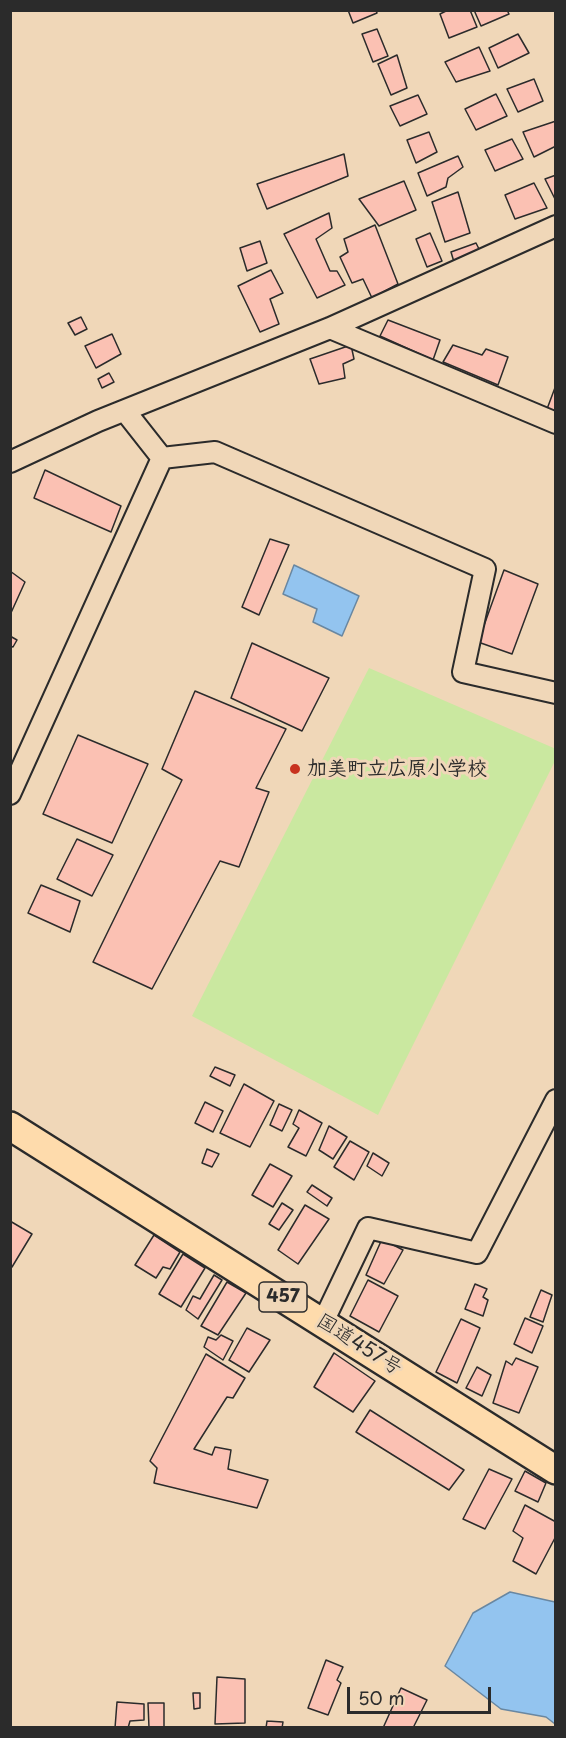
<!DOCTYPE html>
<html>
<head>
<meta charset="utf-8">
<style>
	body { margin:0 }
	#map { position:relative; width:566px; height:1738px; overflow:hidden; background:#f0d7b8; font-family:"Playpen Sans",sans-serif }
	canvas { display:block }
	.frame { position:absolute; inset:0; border:12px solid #2b2b2b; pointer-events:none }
	.scale { position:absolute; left:347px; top:1687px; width:144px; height:27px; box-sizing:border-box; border:3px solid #2b2b2b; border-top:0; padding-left:8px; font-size:18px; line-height:21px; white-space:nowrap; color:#2b2b2b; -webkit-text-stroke:4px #f0d7b8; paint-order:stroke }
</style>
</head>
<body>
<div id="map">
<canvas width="566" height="1738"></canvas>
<div class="frame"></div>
<div class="scale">50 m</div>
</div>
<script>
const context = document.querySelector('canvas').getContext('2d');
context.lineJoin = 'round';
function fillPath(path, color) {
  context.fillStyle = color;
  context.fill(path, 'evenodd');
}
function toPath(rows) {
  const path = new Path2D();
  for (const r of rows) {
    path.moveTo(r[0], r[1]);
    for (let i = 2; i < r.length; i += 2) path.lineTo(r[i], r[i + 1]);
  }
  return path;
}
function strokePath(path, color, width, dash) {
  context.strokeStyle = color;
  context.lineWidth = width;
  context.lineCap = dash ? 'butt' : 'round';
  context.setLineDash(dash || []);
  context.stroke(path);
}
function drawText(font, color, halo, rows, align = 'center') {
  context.font = font + ' "Playpen Sans","Klee One",sans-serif';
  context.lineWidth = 6;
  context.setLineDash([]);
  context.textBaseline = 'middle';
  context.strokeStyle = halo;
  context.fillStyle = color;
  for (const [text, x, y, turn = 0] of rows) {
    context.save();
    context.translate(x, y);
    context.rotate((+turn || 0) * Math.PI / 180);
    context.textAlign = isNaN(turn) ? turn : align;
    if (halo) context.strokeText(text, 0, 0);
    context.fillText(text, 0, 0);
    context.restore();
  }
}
const green = toPath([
	[369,668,556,749,555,761,378,1115,192,1016]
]);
const water = toPath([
	[294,565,359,596,342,636,313,622,317,609,283,594,294,565],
	[510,1592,555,1602,555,1724,546,1717,501,1709,445,1666,473,1613,510,1592]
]);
const building = toPath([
	[348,10,376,10,377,13,353,23,348,10],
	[448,10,470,10,477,27,449,38,440,14,448,10],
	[474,10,507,10,509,14,481,26,474,10],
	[377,29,388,56,373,62,362,34,377,29],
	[518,34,529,53,498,68,489,48,518,34],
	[479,47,490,71,456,82,445,62,479,47],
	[397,55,407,88,391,95,378,64,397,55],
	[534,79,543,101,518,112,507,89,534,79],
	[496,94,507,116,476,130,465,109,496,94],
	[418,95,427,114,400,126,390,106,418,95],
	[556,121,556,146,534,157,523,132,556,121],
	[429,132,437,152,416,163,407,140,429,132],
	[512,139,523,159,495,171,485,150,512,139],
	[344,154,348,176,267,209,257,184,344,154],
	[458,156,463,167,448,178,446,187,427,196,418,173,458,156],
	[556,175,556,199,555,199,545,179,556,175],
	[404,181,416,210,379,226,359,199,404,181],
	[534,183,547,208,515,219,505,195,534,183],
	[458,192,470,233,445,242,432,202,458,192],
	[329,213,332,228,316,239,330,271,337,271,345,285,317,298,284,234,329,213],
	[375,225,398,284,372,298,363,279,352,283,340,257,348,252,344,239,375,225],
	[430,233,442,261,427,267,416,239,430,233],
	[260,241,267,263,247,271,240,248,260,241],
	[476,243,480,251,454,262,451,252,476,243],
	[271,270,283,293,270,299,279,324,260,332,238,286,271,270],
	[81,317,87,329,75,335,68,323,81,317],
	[388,320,440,340,433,360,380,336,388,320],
	[112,334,121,354,96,368,85,346,112,334],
	[351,345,354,359,343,364,345,378,319,384,310,359,351,345],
	[453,345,482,355,486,349,508,357,498,385,443,362,453,345],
	[109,373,114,382,102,388,98,379,109,373],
	[556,385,556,413,547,409,556,385],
	[45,470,121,506,111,532,34,498,45,470],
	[270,539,289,545,259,615,242,607,270,539],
	[504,570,538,584,512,654,478,642,504,570],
	[10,571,25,582,10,615,10,571],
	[10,636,17,640,13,647,10,646,10,636],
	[252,643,329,678,302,731,231,698,252,643],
	[195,691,286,729,256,788,269,792,239,867,220,861,152,989,93,962,182,780,162,769,195,691],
	[78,735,148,764,112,843,43,814,78,735],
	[77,839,113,855,92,896,57,879,77,839],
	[41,885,80,901,70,932,28,913,41,885],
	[215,1067,235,1075,230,1086,210,1076,215,1067],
	[244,1084,274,1101,250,1147,220,1133,244,1084],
	[205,1102,223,1111,213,1132,195,1123,205,1102],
	[279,1104,292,1110,282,1131,270,1125,279,1104],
	[299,1110,322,1123,306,1156,288,1147,299,1128,293,1124,299,1110],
	[329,1126,347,1137,333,1159,319,1150,329,1126],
	[350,1141,369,1152,354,1180,334,1167,350,1141],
	[207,1149,219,1154,212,1167,202,1163,207,1149],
	[373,1153,389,1163,382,1176,367,1166,373,1153],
	[270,1164,292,1176,273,1207,252,1195,270,1164],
	[312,1185,332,1198,327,1206,307,1192,312,1185],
	[282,1203,293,1210,279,1230,269,1224,282,1203],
	[305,1205,329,1219,298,1264,278,1250,305,1205],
	[10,1221,32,1234,12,1267,10,1267,10,1221],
	[154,1235,180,1252,170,1269,163,1267,156,1278,135,1265,154,1235],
	[382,1239,403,1250,384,1284,366,1275,382,1239],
	[183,1254,205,1268,181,1307,159,1294,183,1254],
	[214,1275,222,1280,198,1319,186,1310,193,1296,200,1299,214,1275],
	[368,1280,398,1296,379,1332,350,1316,368,1280],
	[227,1282,246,1293,218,1335,201,1326,227,1282],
	[475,1284,487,1289,483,1297,488,1300,483,1316,465,1309,475,1284],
	[541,1290,552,1295,543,1322,530,1317,541,1290],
	[525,1318,543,1326,532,1353,514,1344,525,1318],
	[461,1319,480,1328,457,1383,436,1372,461,1319],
	[247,1328,270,1340,249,1372,229,1360,247,1328],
	[221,1335,233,1341,223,1360,204,1347,208,1337,216,1340,221,1335],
	[334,1353,375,1381,353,1412,314,1387,334,1353],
	[206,1354,245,1378,233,1398,227,1397,194,1449,212,1455,215,1447,231,1450,228,1469,268,1480,257,1508,154,1483,157,1468,150,1461,206,1354],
	[516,1358,538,1367,519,1413,493,1403,506,1361,512,1365,516,1358],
	[477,1367,491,1375,482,1396,466,1388,477,1367],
	[370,1410,464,1470,449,1490,356,1432,370,1410],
	[489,1469,512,1479,485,1529,463,1519,489,1469],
	[525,1471,546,1483,538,1502,515,1491,525,1471],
	[525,1505,556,1522,556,1536,536,1574,513,1561,523,1538,513,1531,525,1505],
	[326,1660,343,1667,337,1680,341,1683,328,1715,308,1708,326,1660],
	[217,1677,245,1679,245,1723,215,1724,217,1677],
	[401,1688,427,1700,413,1728,383,1728,401,1688],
	[193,1693,200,1693,200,1708,194,1709,193,1693],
	[117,1702,144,1704,144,1720,130,1721,128,1728,115,1728,117,1702],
	[148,1703,164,1703,164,1727,149,1728,148,1703],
	[267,1721,283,1722,282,1728,266,1728,267,1721]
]);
const minor = toPath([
	[330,328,556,423],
	[162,458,215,452,485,569,463,672,556,693],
	[10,462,98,421,330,328,556,226],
	[10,794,162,458,125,411],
	[323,1322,368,1228,477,1253,556,1100]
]);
const highway = toPath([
	[10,1126,556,1470]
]);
const markers = [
	[295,769,6,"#c8321e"]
];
const shields = [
	[283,1297,48]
];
const shieldNames = [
	["457",283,1297]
];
const poiNames = [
	["加美町立広原小学校",307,769]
];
const streetNames = [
	["国道457号",359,1345,32]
];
fillPath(green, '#cae8a0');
fillPath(water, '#93c4ef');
strokePath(water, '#6987a1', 1.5);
fillPath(building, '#fbc1b3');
strokePath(building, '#2b2b2b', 1.5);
strokePath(minor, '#2b2b2b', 24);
strokePath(highway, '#2b2b2b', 32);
strokePath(minor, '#f0d7b8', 20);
strokePath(highway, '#fedbac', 27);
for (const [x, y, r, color] of markers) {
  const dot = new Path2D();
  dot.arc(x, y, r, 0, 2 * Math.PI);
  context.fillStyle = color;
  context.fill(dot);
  strokePath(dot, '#f0d7b8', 2);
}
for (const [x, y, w] of shields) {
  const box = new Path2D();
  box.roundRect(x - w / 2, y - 15, w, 30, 4.5);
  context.fillStyle = '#f0d7b8';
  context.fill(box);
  strokePath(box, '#2b2b2b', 1.5);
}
drawText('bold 18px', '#2b2b2b', null, shieldNames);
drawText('bold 20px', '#2b2b2b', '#f0d7b8', poiNames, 'left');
drawText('20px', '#2b2b2b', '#f0d7b8', streetNames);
</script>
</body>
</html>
